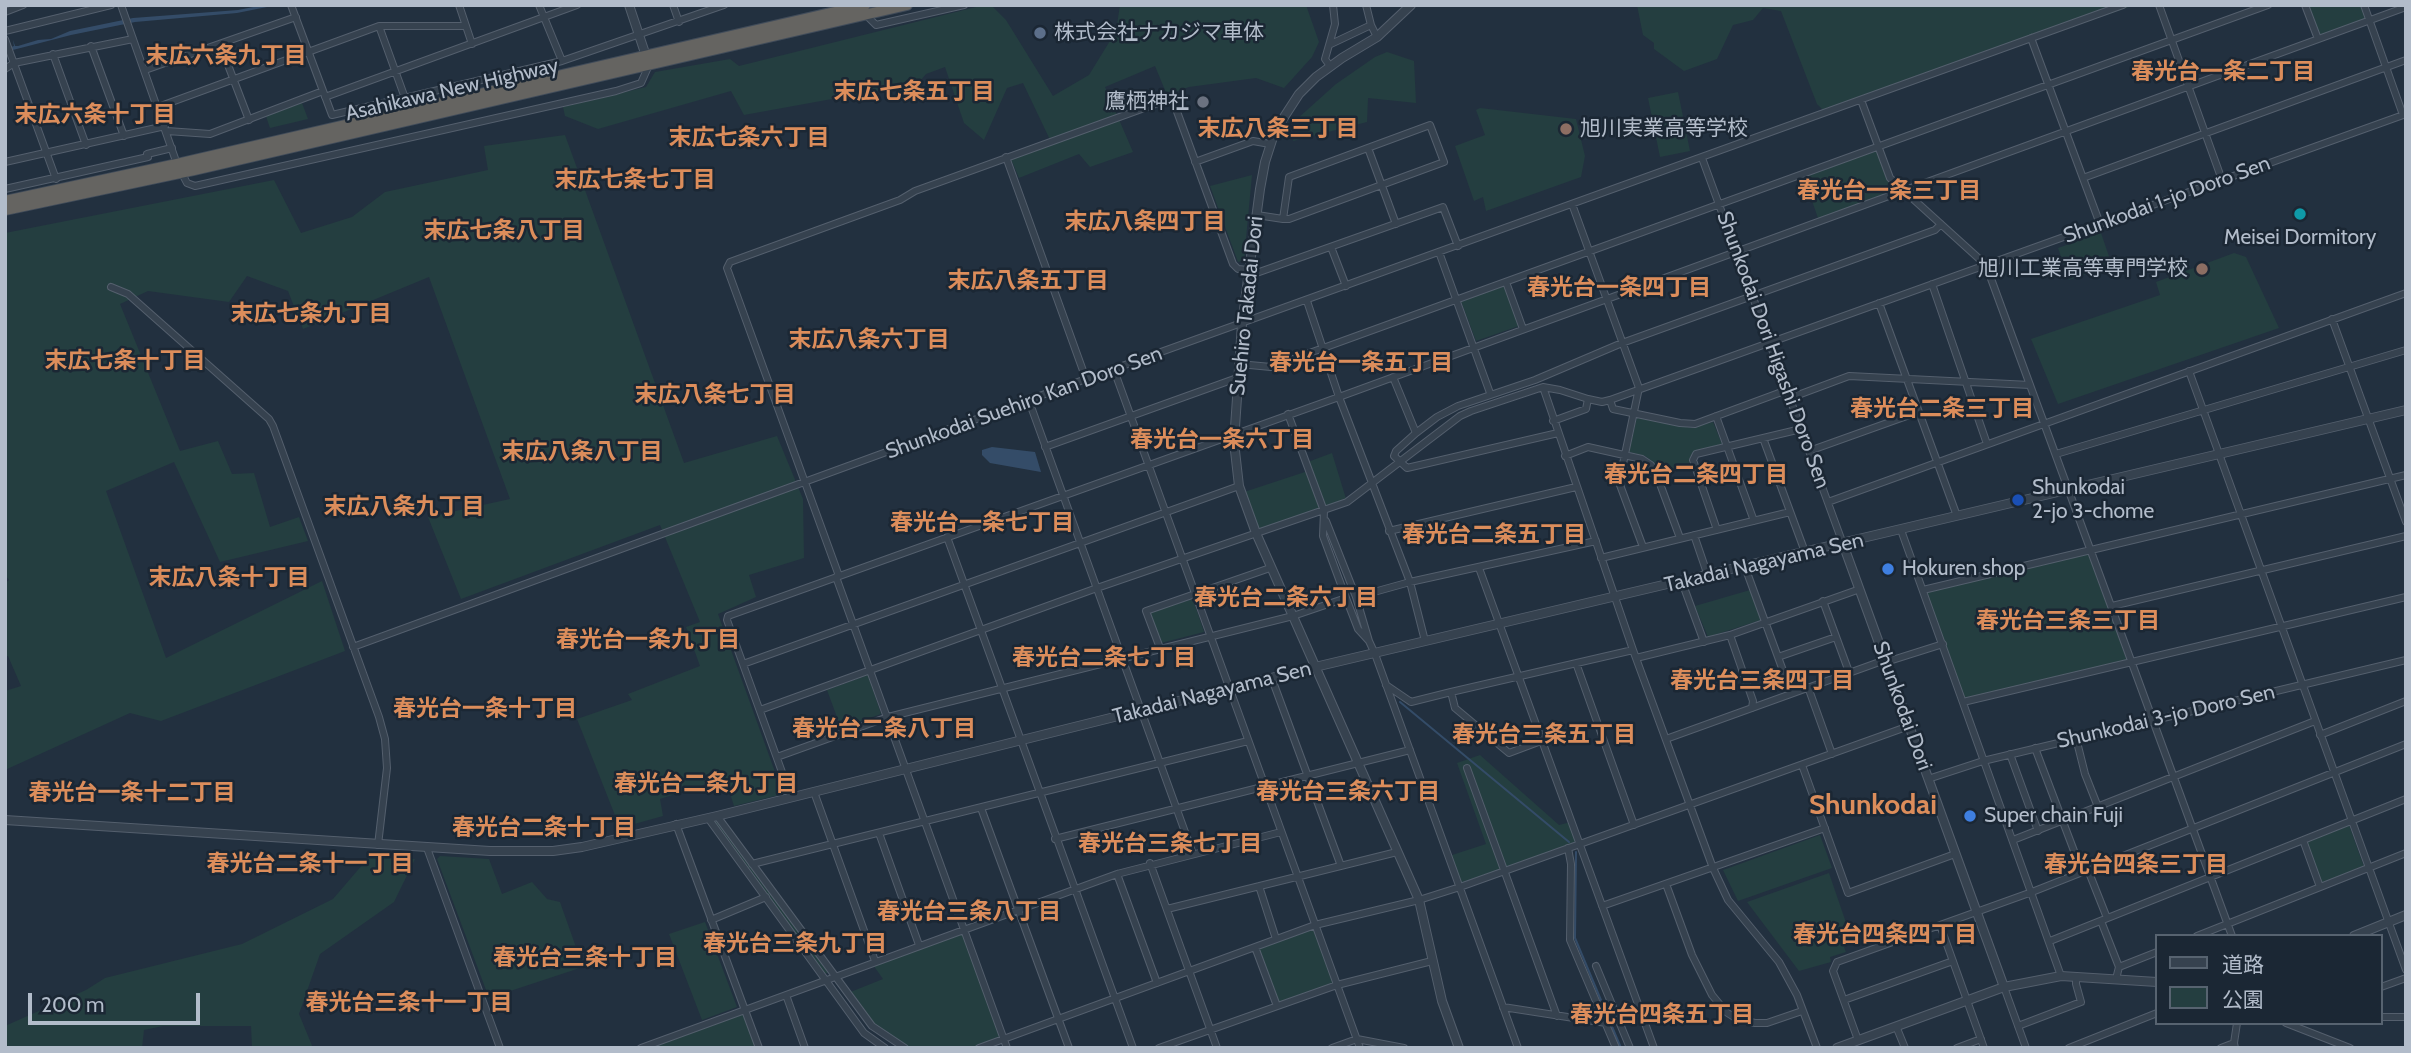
<!DOCTYPE html>
<html>
<head>
<meta charset="utf-8">
<style>
	body { margin:0 }
	#map { position:relative; width:2411px; height:1053px; overflow:hidden; background:#22303f; font-family:Cabin,"Noto Sans JP",sans-serif }
	canvas { display:block }
	.frame { position:absolute; inset:0; border:7px solid #b2bcca; pointer-events:none }
	.legend { position:absolute; left:2155px; top:934px; width:228px; height:91px; box-sizing:border-box; background:#1b2734; border:2px solid #576370; margin:0; padding:9px 12px; list-style:none; font-size:21px; color:#b2bcca }
	.legend li { display:flex; align-items:center; gap:14px; height:35px }
	.legend b { width:35px; border:2px solid #576370 }
	.scale { position:absolute; left:28px; top:993px; width:172px; height:32px; box-sizing:border-box; border:4px solid #b2bcca; border-top:0; padding-left:9px; font-size:21px; line-height:24px; white-space:nowrap; color:#b2bcca; -webkit-text-stroke:5px #1b2734; paint-order:stroke }
</style>
</head>
<body>
<div id="map">
<canvas width="2411" height="1053"></canvas>
<div class="frame"></div>
<ul class="legend">
<li><b style="height:9px;background:#36424f"></b>道路</li>
<li><b style="height:19px;background:#243e40"></b>公園</li>
</ul>
<div class="scale">200 m</div>
</div>
<script>
const context = document.querySelector('canvas').getContext('2d');
context.lineJoin = 'round';
function fillPath(path, color) {
  context.fillStyle = color;
  context.fill(path, 'evenodd');
}
function toPath(rows) {
  const path = new Path2D();
  for (const r of rows) {
    path.moveTo(r[0], r[1]);
    for (let i = 2; i < r.length; i += 2) path.lineTo(r[i], r[i + 1]);
  }
  return path;
}
function strokePath(path, color, width, dash) {
  context.strokeStyle = color;
  context.lineWidth = width;
  context.lineCap = dash ? 'butt' : 'round';
  context.setLineDash(dash || []);
  context.stroke(path);
}
function drawText(font, color, halo, rows, align = 'center') {
  context.font = font + ' Cabin,"Noto Sans JP",sans-serif';
  context.lineWidth = 5;
  context.setLineDash([]);
  context.textBaseline = 'middle';
  context.strokeStyle = halo;
  context.fillStyle = color;
  for (const [text, x, y, turn = 0] of rows) {
    context.save();
    context.translate(x, y);
    context.rotate((+turn || 0) * Math.PI / 180);
    context.textAlign = isNaN(turn) ? turn : align;
    if (halo) context.strokeText(text, 0, 0);
    context.fillText(text, 0, 0);
    context.restore();
  }
}
const green = toPath([
	[984,5,991,5,1006,20,1053,96,1089,75,1116,31,1120,5,1306,5,1319,42,1312,57,1284,88,1256,78,1189,87,1167,95,1155,66,1105,87,1133,152,1090,167,1079,154,1019,178,1011,159,1052,144,1023,83,1007,88,984,140,964,123,945,67,926,74,910,93,887,89,744,115,731,91,598,129,565,116,563,107,646,87,655,72,730,59,739,66],
	[1637,5,2135,5,1857,102,1823,110,1817,104,1781,11,1763,8,1753,20,1733,25,1717,59,1684,71,1654,49,1654,43,1643,35],
	[2305,5,2364,5,2369,20,2318,39],
	[1387,52,1414,61,1416,103,1368,98,1367,122,1293,141,1297,119,1336,84,1375,57],
	[1678,92,1690,151,1660,157,1648,98],
	[302,103,308,119,270,128,266,116],
	[1480,108,1576,119,1585,156,1581,177,1486,211,1483,197,1474,201,1455,146,1485,135,1476,110],
	[565,135,684,463,777,436,803,499,804,558,749,575,756,597,718,614,783,794,734,806,725,778,660,799,663,816,620,828,577,719,632,700,628,694,700,666,686,627,700,622,660,525,461,599,428,517,510,499,429,277,303,329,288,291,247,276,229,302,148,291,120,304,180,451,218,441,232,474,254,473,270,527,299,517,308,541,220,562,174,462,106,491,166,658,322,581,345,651,161,721,130,713,5,770,5,691,21,686,8,656,5,657,5,583,9,580,5,575,5,233,274,180,301,233,352,217,385,192,488,170,484,146],
	[1878,147,1890,178,1902,190,1819,221,1803,175],
	[1252,175,1244,260,1238,262,1210,186],
	[2101,233,2112,265,2069,280,2058,248],
	[2234,253,2246,257,2279,328,2058,404,2031,339,2160,295,2156,282],
	[1504,286,1519,326,1476,341,1461,301],
	[1637,417,1691,428,1713,422,1722,444,1696,451,1690,457,1689,464,1661,472,1655,463,1645,456,1629,452],
	[1332,453,1347,502,1256,533,1241,493,1308,471,1305,463],
	[2088,553,2127,661,1964,699,1925,592],
	[1750,590,1761,620,1708,637,1695,606],
	[1193,599,1204,632,1161,643,1150,612],
	[868,675,881,714,841,728,827,690],
	[1480,755,1559,825,1571,822,1580,844,1460,887,1449,856,1486,844,1457,763],
	[718,820,827,970,828,973,822,973,711,821],
	[2349,825,2364,867,2321,884,2305,842],
	[1820,835,1832,868,1738,901,1723,870],
	[440,856,489,859,502,894,532,882,547,899,560,902,583,967,489,998,437,859],
	[369,857,415,859,394,902,320,954,299,1014,313,1048,252,1048,251,1026,163,1026,144,1030,142,1048,5,1048,5,1026,86,990,105,978,242,944,333,899],
	[1829,873,1853,943,1844,947,1846,952,1830,957,1831,962,1799,971,1747,902],
	[705,922,737,1007,702,1020,669,934],
	[1315,925,1337,985,1277,1006,1255,947],
	[965,930,1004,1039,979,1048,905,1048,872,1026,848,993,883,979,871,962],
	[745,1009,759,1048,641,1048]
]);
const water = toPath([
	[263,5,277,5,237,13,135,22,71,35,5,52,5,49,14,46,13,40,15,46,18,46,38,40,51,39,70,31,133,18,238,10],
	[992,447,1035,452,1041,472,990,463,982,455,982,450]
]);
const stream = toPath([
	[1400,702,1569,842],
	[1576,852,1575,938,1621,1048]
]);
const minor = toPath([
	[121,5,177,164,187,183,195,186,616,91,641,83,649,65],
	[291,5,332,115,562,61,724,5],
	[459,5,472,44],
	[539,5,562,61],
	[673,5,679,22],
	[1366,5,1371,25,1377,37],
	[2159,5,2222,180],
	[2305,5,2318,39],
	[2364,5,2403,115],
	[5,12,23,5],
	[865,14,876,25,964,5],
	[379,26,405,98],
	[5,31,111,5],
	[2031,38,2100,224],
	[5,39,56,179],
	[220,44,249,120],
	[1331,44,1371,25],
	[91,46,124,136],
	[53,54,86,145],
	[1330,66,1325,59,1335,24,1333,5],
	[5,69,14,63,133,39],
	[145,70,296,17],
	[325,97,577,5],
	[1861,100,1890,178,1986,265,2232,936],
	[158,107,379,26,466,26],
	[167,131,210,134,323,91],
	[1368,148,1396,224],
	[1006,157,1086,379],
	[1702,158,1843,544],
	[5,162,165,126],
	[1195,162,1253,141,1270,144],
	[2083,178,2406,60],
	[5,189,148,157,147,154,172,148],
	[1572,204,1639,388,1620,478,1620,485,1643,547],
	[1257,215,1283,219,1289,219,1444,162,1430,125,1289,177,1283,219],
	[1331,247,1346,286],
	[1439,252,1490,393],
	[1248,276,1443,207,1458,246],
	[1506,282,1523,329],
	[1932,284,1987,444],
	[111,287,128,294,269,419,273,426,379,717,385,739,387,768,378,845],
	[1307,301,1339,397,1410,582,1425,641],
	[1879,303,1957,516],
	[2332,319,2406,522],
	[1239,364,1271,367,2268,5],
	[1114,370,1360,1048],
	[2189,371,2406,970],
	[1393,377,1416,433],
	[1543,387,1633,650,1713,868,1728,900,1779,962,1797,995,1817,1048],
	[1790,398,1849,376,2030,385],
	[1610,400,1613,409,1680,423,1695,424,1787,390],
	[1029,401,1193,854],
	[1288,414,1324,511,1323,536,1346,598,1358,629,1369,641,1375,654,1518,1048],
	[1716,416,1754,521],
	[1553,421,1586,409,1588,399,1602,402,1610,400,2406,114],
	[1558,433,1407,468,1394,456,1396,451,1416,433,1437,417,1458,406,1535,380,1622,343,1935,230,1941,224],
	[1763,438,1805,552],
	[1045,447,1237,378],
	[1809,451,1918,412],
	[2056,454,2406,350],
	[1565,456,1588,447,1642,459,1651,465,1656,473,1680,538],
	[1828,502,2406,293],
	[1326,521,1356,597,1369,641],
	[1717,530,1693,460,1696,454,1801,429],
	[1901,530,2061,976],
	[1389,531,1576,487],
	[1694,535,1708,576],
	[947,537,1133,1048],
	[1601,558,1790,512],
	[1745,567,1789,687,1795,692],
	[1479,568,1654,1048],
	[839,576,727,268,730,262,900,200,915,191,1172,98,1233,264,1238,269,1249,270],
	[836,577,1007,1048],
	[1682,582,1704,642],
	[1923,590,2406,475],
	[1356,597,1410,582,1596,541],
	[1823,601,1849,672],
	[2112,606,2406,536],
	[1730,635,1753,701,1752,708],
	[353,647,1086,379,2123,5],
	[1160,648,1146,611,1270,568],
	[1778,657,1836,637],
	[1636,658,1730,635,1860,589],
	[1886,662,1943,644],
	[1576,663,1634,825],
	[743,664,1239,486],
	[1272,679,1341,866],
	[1386,685,1411,702,1451,692],
	[1808,687,1832,754],
	[1963,702,2406,597],
	[760,710,1097,588,1347,502,1460,416,1471,411,1543,387,1560,390,1588,399],
	[2320,735,2406,701],
	[2076,738,2085,774,2098,807],
	[1666,739,1885,660],
	[1541,741,1509,753,1455,708,1451,692,1633,650],
	[2035,748,2082,872],
	[2010,754,2038,831],
	[777,757,888,717,1293,616,1346,598],
	[1802,765,1848,893,1955,854],
	[1467,768,1557,1016],
	[1928,779,1983,761,2406,660],
	[814,792,875,961],
	[791,797,727,620,728,616,1339,397,2406,7],
	[981,808,1069,1048],
	[717,816,872,1026,905,1048],
	[708,818,864,1033,885,1048],
	[676,824,759,1048],
	[879,833,919,945],
	[1055,839,1410,750],
	[2013,840,2315,721],
	[2303,840,2320,887],
	[427,848,500,1048],
	[1568,848,1571,864,1570,940,1616,1048],
	[1150,863,1217,1048],
	[752,864,1248,741],
	[2088,870,2107,918],
	[1117,874,1157,983],
	[1666,884,1692,955,1712,995,1726,1012,1737,1019,1755,1023,1767,1023,1802,1011],
	[1259,886,1276,939],
	[1602,906,1825,828],
	[1167,909,1397,852],
	[711,920,766,897],
	[2101,921,2119,967,2116,979],
	[1940,925,1984,1048],
	[2197,936,2406,853],
	[2050,941,2406,799],
	[1255,947,1277,1006],
	[1596,966,1630,1048],
	[2119,967,2157,952],
	[2004,987,2026,1048],
	[2381,987,2406,978],
	[786,995,805,1048],
	[1844,1000,1953,961],
	[1503,1007,1606,1023],
	[2381,1017,2406,1017],
	[2286,1023,2350,1048],
	[1896,1026,1905,1048],
	[2018,1026,2081,1002,2076,984,2076,976],
	[1858,1040,1833,971,1837,962,2032,892,2406,744],
	[641,1048,1117,874,1281,832],
	[979,1048,1315,925,1419,900,1460,887,1909,726],
	[1159,1048,1337,985,1432,961],
	[1332,1048,1357,1039,1404,1048],
	[1957,1048,1981,1039],
	[2069,1048,2157,1013],
	[2221,1048,2234,1043],
	[2235,1048,2234,1043,2237,1023]
]);
const tertiary = toPath([
	[629,5,647,59],
	[1411,5,1377,37,1342,58,1316,77,1299,94,1275,131,1265,162,1260,189,1242,324,1234,442,1239,486,1256,533,1419,900,1442,1001,1459,1048],
	[1843,544,2004,987],
	[5,820,490,851,553,851,582,847,717,816,1315,667,2406,410],
	[2354,936,2406,915],
	[1837,1048,2004,987,2061,976,2157,982]
]);
const trunk = toPath([
	[5,201,177,164,865,5],
	[5,210,194,170,907,5]
]);
const markers = [
	[1040,33,7,"#5c6f8a"],
	[1203,102,7,"#6b7280"],
	[1566,129,7,"#8d6e63"],
	[2300,214,7,"#0f9aa8"],
	[2202,269,7,"#8d6e63"],
	[2018,500,7,"#1a4fb4"],
	[1888,569,7,"#3f7fe0"],
	[1970,816,7,"#3f7fe0"]
];
const poiNames = [
	["株式会社ナカジマ車体",1054,33],
	["鷹栖神社",1189,102,"right"],
	["旭川実業高等学校",1580,129],
	["Meisei Dormitory",2300,238,"center"],
	["旭川工業高等専門学校",2188,269,"right"],
	["Shunkodai",2032,488],
	["2-jo 3-chome",2032,512],
	["Hokuren shop",1902,569],
	["Super chain Fuji",1984,816]
];
const streetNames = [
	["Asahikawa New Highway",452,90,-13],
	["Shunkodai 1-jo Doro Sen",2167,200,-20],
	["Suehiro Takadai Dori",1247,306,-84],
	["Shunkodai Dori Higashi Doro Sen",1773,350,70],
	["Shunkodai Suehiro Kan Doro Sen",1024,403,-20],
	["Takadai Nagayama Sen",1764,563,-13],
	["Takadai Nagayama Sen",1212,693,-14],
	["Shunkodai Dori",1902,706,70],
	["Shunkodai 3-jo Doro Sen",2166,717,-13]
];
const neighbourhoodNames = [
	["末広六条九丁目",226,56],
	["春光台一条二丁目",2223,72],
	["末広七条五丁目",914,92],
	["末広六条十丁目",95,115],
	["末広八条三丁目",1278,129],
	["末広七条六丁目",749,138],
	["末広七条七丁目",635,180],
	["春光台一条三丁目",1889,191],
	["末広八条四丁目",1145,222],
	["末広七条八丁目",504,231],
	["末広八条五丁目",1028,281],
	["春光台一条四丁目",1619,288],
	["末広七条九丁目",311,314],
	["末広八条六丁目",869,340],
	["末広七条十丁目",125,361],
	["春光台一条五丁目",1361,363],
	["末広八条七丁目",715,395],
	["春光台二条三丁目",1942,409],
	["春光台一条六丁目",1222,440],
	["末広八条八丁目",582,452],
	["春光台二条四丁目",1696,475],
	["末広八条九丁目",404,507],
	["春光台一条七丁目",982,523],
	["春光台二条五丁目",1494,535],
	["末広八条十丁目",229,578],
	["春光台二条六丁目",1286,598],
	["春光台三条三丁目",2068,621],
	["春光台一条九丁目",648,640],
	["春光台二条七丁目",1104,658],
	["春光台三条四丁目",1762,681],
	["春光台一条十丁目",485,709],
	["春光台二条八丁目",884,729],
	["春光台三条五丁目",1544,735],
	["春光台二条九丁目",706,784],
	["春光台三条六丁目",1348,792],
	["春光台一条十二丁目",132,793],
	["春光台二条十丁目",544,828],
	["春光台三条七丁目",1170,844],
	["春光台二条十一丁目",310,864],
	["春光台四条三丁目",2136,865],
	["春光台三条八丁目",969,912],
	["春光台四条四丁目",1885,935],
	["春光台三条九丁目",795,944],
	["春光台三条十丁目",585,958],
	["春光台三条十一丁目",409,1003],
	["春光台四条五丁目",1662,1015]
];
const districtNames = [
	["Shunkodai",1873,806]
];
fillPath(green, '#243e40');
fillPath(water, '#344c68');
strokePath(stream, '#344c68', 2);
strokePath(minor, '#545f6d', 8);
strokePath(tertiary, '#545f6d', 10);
strokePath(trunk, '#414c5a', 12);
strokePath(minor, '#36424f', 6);
strokePath(tertiary, '#36424f', 8);
strokePath(trunk, '#656461', 10);
for (const [x, y, r, color] of markers) {
  const dot = new Path2D();
  dot.arc(x, y, r, 0, 2 * Math.PI);
  context.fillStyle = color;
  context.fill(dot);
  strokePath(dot, '#1b2734', 2.5);
}
drawText('21px', '#b2bcca', '#1b2734', poiNames, 'left');
drawText('21px', '#b2bcca', '#1b2734', streetNames);
drawText('bold 23px', '#dc8d5b', '#1b2734', neighbourhoodNames);
drawText('bold 28px', '#dc8d5b', '#1b2734', districtNames);
</script>
</body>
</html>
